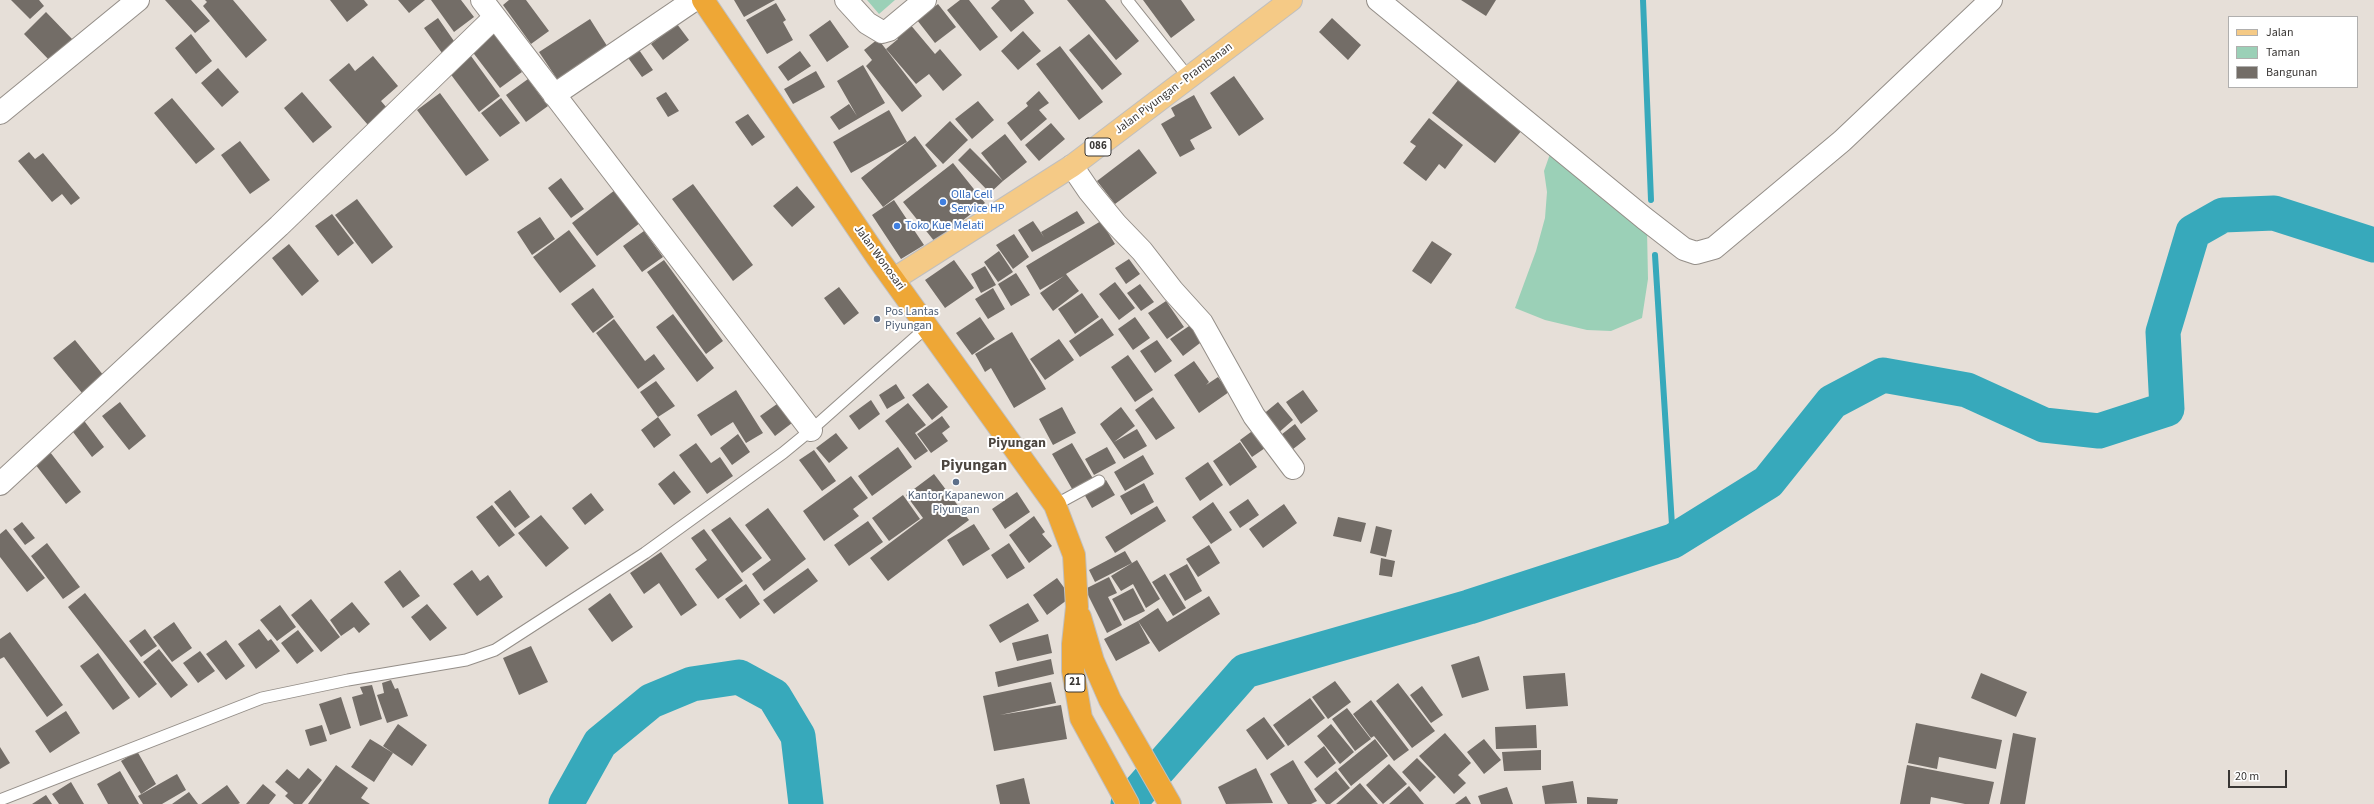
<!DOCTYPE html>
<html>
<head>
<meta charset="utf-8">
<style>
	body { margin:0 }
	#map { position:relative; width:2374px; height:804px; overflow:hidden; background:#e6dfd8; font-family:"Source Sans 3",sans-serif }
	canvas { display:block }
	.legend { position:absolute; left:2228px; top:16px; width:130px; height:72px; box-sizing:border-box; background:#fff; border:1px solid #b0afae; margin:0; padding:5px 7px; list-style:none; font-size:12px; color:#393634 }
	.legend li { display:flex; align-items:center; gap:8px; height:20px }
	.legend b { width:20px; border:1px solid #b0afae }
	.scale { position:absolute; left:2228px; top:770px; width:59px; height:18px; box-sizing:border-box; border:2px solid #393634; border-top:0; padding-left:5px; font-size:12px; line-height:14px; white-space:nowrap; color:#393634; -webkit-text-stroke:3px #fff; paint-order:stroke }
</style>
</head>
<body>
<div id="map">
<canvas width="2374" height="804"></canvas>
<ul class="legend">
<li><b style="height:5px;background:#f5ca86"></b>Jalan</li>
<li><b style="height:11px;background:#9bd0b7"></b>Taman</li>
<li><b style="height:11px;background:#736d67"></b>Bangunan</li>
</ul>
<div class="scale">20 m</div>
</div>
<script>
const context = document.querySelector('canvas').getContext('2d');
context.lineJoin = 'round';
function fillPath(path, color) {
  context.fillStyle = color;
  context.fill(path, 'evenodd');
}
function toPath(rows) {
  const path = new Path2D();
  for (const r of rows) {
    path.moveTo(r[0], r[1]);
    for (let i = 2; i < r.length; i += 2) path.lineTo(r[i], r[i + 1]);
  }
  return path;
}
function strokePath(path, color, width, dash) {
  context.strokeStyle = color;
  context.lineWidth = width;
  context.lineCap = dash ? 'butt' : 'round';
  context.setLineDash(dash || []);
  context.stroke(path);
}
function drawText(font, color, halo, rows, align = 'center') {
  context.font = font + ' "Source Sans 3",sans-serif';
  context.lineWidth = 4;
  context.setLineDash([]);
  context.textBaseline = 'middle';
  context.strokeStyle = halo;
  context.fillStyle = color;
  for (const [text, x, y, turn = 0] of rows) {
    context.save();
    context.translate(x, y);
    context.rotate((+turn || 0) * Math.PI / 180);
    context.textAlign = isNaN(turn) ? turn : align;
    if (halo) context.strokeText(text, 0, 0);
    context.fillText(text, 0, 0);
    context.restore();
  }
}
const green = toPath([
	[867,0,895,0,879,14],
	[1550,154,1647,230,1648,279,1642,318,1611,331,1587,330,1545,320,1515,308,1536,251,1545,218,1547,192,1544,171]
]);
const stream = toPath([
	[1643,0,1651,200],
	[1655,255,1673,541]
]);
const river = toPath([
	[566,804,600,743,651,701,692,684,739,677,774,696,798,736,806,804],
	[1128,804,1245,671,1469,607,1673,541,1768,482,1832,402,1883,375,1967,390,2044,425,2099,431,2167,409,2163,332,2193,232,2223,215,2274,213,2374,245]
]);
const building = toPath([
	[11,0,39,0,44,6,30,19],
	[165,0,191,0,210,21,195,33],
	[205,0,233,0,267,40,246,58,203,6,207,2],
	[330,0,364,0,368,5,347,22],
	[398,0,425,0,409,13],
	[431,0,461,0,474,17,454,32],
	[509,0,526,0,549,31,531,44,503,5],
	[734,0,775,0,744,17],
	[960,0,969,0,998,37,980,51,947,10],
	[1000,0,1024,0,1034,13,1011,32,991,8],
	[1067,0,1105,0,1139,41,1116,60],
	[1143,0,1181,0,1195,20,1171,38],
	[1461,0,1496,0,1486,16],
	[776,3,786,20,783,22,793,40,767,54,746,20],
	[938,4,956,27,935,43,917,20],
	[46,12,73,40,51,62,24,34],
	[438,18,456,44,442,53,424,28],
	[1332,18,1361,45,1348,60,1319,32],
	[590,19,609,49,559,82,539,52],
	[830,20,849,47,827,62,809,35],
	[909,23,935,54,940,49,962,75,943,91,929,74,916,84,886,49,898,39,895,35],
	[677,24,689,40,663,60,651,44],
	[491,29,522,72,500,88,468,46],
	[1023,31,1041,51,1018,70,1001,51],
	[191,34,212,61,196,74,175,48],
	[1089,34,1122,74,1102,90,1069,50],
	[878,39,922,96,902,112,866,66,872,60,864,50],
	[1060,46,1103,102,1079,120,1036,64],
	[637,47,653,70,642,77,626,55],
	[800,51,811,66,788,81,778,67],
	[373,56,398,86,381,101,387,108,368,125,329,80,349,63,355,71],
	[471,56,500,96,479,112,449,72],
	[863,65,885,103,839,130,830,117,849,104,857,116,837,81],
	[218,68,239,92,222,107,201,83],
	[816,71,825,87,793,104,784,89],
	[1234,76,1264,119,1239,136,1210,93],
	[528,79,548,106,526,122,506,95],
	[1459,79,1522,130,1495,163,1432,113],
	[1039,91,1049,103,1039,110,1047,119,1021,141,1007,123,1028,106,1026,103],
	[302,92,332,127,313,143,284,108],
	[666,92,679,111,668,117,656,98],
	[440,93,489,160,466,176,417,110],
	[1194,95,1212,128,1190,140,1195,149,1180,157,1161,124,1175,116,1171,108],
	[172,98,215,149,196,164,154,113],
	[501,98,520,123,500,137,481,113],
	[978,101,994,120,972,139,955,119],
	[889,110,907,142,851,173,833,142],
	[748,114,765,137,752,146,735,122],
	[1429,118,1463,145,1445,169,1439,164,1426,181,1403,163,1416,146,1410,142],
	[950,121,968,140,943,164,925,145],
	[1051,123,1065,139,1039,161,1025,145],
	[1005,134,1027,162,1003,181,981,153],
	[915,136,937,166,883,207,861,178],
	[240,141,270,180,250,194,221,155],
	[970,148,1003,181,990,193,958,160],
	[1139,149,1157,173,1115,204,1097,181],
	[29,152,35,159,43,153,80,198,71,205,62,194,52,202,18,161],
	[953,163,985,203,935,242,903,202],
	[561,178,584,209,571,218,548,188],
	[693,184,753,265,733,281,672,199],
	[797,186,815,207,792,227,773,206],
	[615,190,640,223,597,256,572,223],
	[357,199,393,247,372,264,335,215],
	[894,200,924,245,901,259,872,215],
	[1077,211,1085,223,1032,252,1018,230,1033,221,1044,237,1041,232],
	[332,214,354,243,338,256,315,226],
	[540,217,555,239,532,255,517,232],
	[1101,221,1115,244,1066,274,1079,291,1053,311,1040,293,1064,276,1040,290,1026,266],
	[569,230,596,266,560,293,533,257],
	[644,231,663,257,642,272,623,246],
	[1014,234,1029,257,1013,269,996,245],
	[1432,241,1452,254,1431,284,1412,271],
	[289,244,319,281,302,296,272,258],
	[999,251,1013,272,998,282,984,262],
	[1129,259,1140,274,1126,284,1115,268],
	[664,260,723,341,706,354,647,272],
	[954,260,974,288,945,308,925,280],
	[985,266,996,285,981,293,971,274],
	[1016,273,1030,295,1011,306,998,284],
	[1115,282,1135,308,1119,320,1099,294],
	[1140,284,1154,302,1141,311,1127,293],
	[839,287,859,313,844,325,824,298],
	[593,288,614,317,593,333,571,304],
	[993,288,1005,309,988,319,975,299],
	[1082,293,1099,317,1075,334,1058,309],
	[1166,301,1184,327,1167,339,1148,313],
	[673,314,714,368,697,382,656,327],
	[980,317,995,339,972,355,956,333],
	[1135,317,1150,338,1133,350,1118,329],
	[1102,318,1114,335,1080,357,1069,341],
	[614,319,645,361,654,354,665,369,638,389,596,333],
	[1192,324,1204,340,1183,356,1170,339],
	[1012,332,1046,389,1014,408,991,368,985,372,975,354],
	[1059,339,1074,360,1045,380,1030,359],
	[75,340,104,376,82,393,53,358],
	[1157,340,1172,361,1155,373,1140,351],
	[1128,355,1153,390,1135,402,1111,367],
	[1194,361,1209,382,1206,385,1218,377,1229,392,1199,413,1174,375],
	[656,381,675,406,658,417,640,392],
	[928,383,948,407,932,420,912,395],
	[896,384,905,398,887,409,879,395],
	[736,390,763,433,746,443,733,422,711,436,697,415],
	[1303,390,1318,411,1301,424,1286,402],
	[1153,397,1175,428,1156,440,1135,410],
	[871,400,880,414,859,430,849,416],
	[120,402,146,436,129,450,102,416],
	[1278,402,1293,420,1276,435,1261,416],
	[908,403,926,425,915,433,928,451,915,460,885,421],
	[777,404,792,423,775,436,760,416],
	[1062,407,1076,433,1053,445,1039,419],
	[1121,407,1135,426,1114,442,1137,429,1147,446,1124,459,1100,424],
	[942,416,950,427,942,433,948,441,931,453,917,434],
	[658,417,671,435,654,448,641,430],
	[82,418,104,447,92,457,70,428],
	[1295,424,1306,439,1288,453,1277,438],
	[1255,429,1268,446,1252,457,1240,440],
	[836,433,848,448,829,463,816,448],
	[738,434,750,452,732,465,720,448],
	[1240,442,1257,467,1230,486,1213,461],
	[696,443,711,463,720,457,733,476,707,494,679,455],
	[1072,443,1095,482,1075,494,1052,454],
	[898,447,912,467,872,496,858,476],
	[1107,447,1116,463,1094,475,1085,459],
	[814,450,836,481,822,491,799,460],
	[50,452,81,492,66,504,35,464],
	[1143,455,1154,474,1125,491,1114,472],
	[1208,462,1223,485,1200,501,1185,478],
	[674,471,691,492,674,505,658,484],
	[934,474,969,520,888,581,870,558,923,518,906,495],
	[851,476,868,498,853,509,859,516,824,541,803,511],
	[1106,480,1115,495,1092,508,1083,492],
	[1144,483,1154,502,1131,515,1120,496],
	[510,490,530,517,515,528,494,502],
	[1017,492,1030,512,1005,529,992,509],
	[591,493,604,510,585,525,572,508],
	[903,495,920,519,889,541,872,518],
	[1248,499,1259,515,1240,528,1229,512],
	[1213,502,1232,530,1211,544,1192,517],
	[1284,504,1297,523,1263,548,1249,529],
	[492,505,515,535,499,547,476,517],
	[1157,506,1166,521,1115,553,1105,537],
	[768,508,806,559,764,591,752,574,771,560,745,525],
	[541,515,569,548,546,567,518,533],
	[1034,516,1045,532,1042,534,1052,546,1029,563,1009,535],
	[730,517,762,558,742,573,711,530],
	[1338,517,1366,523,1361,542,1333,536],
	[868,521,883,542,849,566,834,545],
	[22,522,35,538,25,545,13,529],
	[974,524,990,549,963,566,947,540],
	[1376,526,1392,530,1386,557,1370,553],
	[6,529,45,578,27,592,0,557,0,534],
	[704,529,743,581,718,599,695,569,707,560,691,538],
	[47,543,80,587,63,599,31,556],
	[1009,543,1025,568,1007,579,991,555],
	[1209,545,1220,563,1198,577,1186,559],
	[1125,551,1132,563,1095,582,1089,570],
	[661,552,697,605,681,616,659,583,644,594,630,573],
	[1381,558,1395,561,1392,577,1379,575],
	[1137,560,1160,599,1146,608,1133,584,1121,591,1111,576],
	[1187,564,1202,591,1185,601,1169,574],
	[808,568,818,581,774,614,763,600],
	[400,570,420,596,403,608,384,582],
	[472,570,480,581,488,575,503,597,477,616,453,584],
	[1165,574,1186,608,1173,616,1152,582],
	[1109,577,1117,593,1108,597,1122,625,1107,633,1085,589],
	[1057,578,1071,597,1047,615,1033,595],
	[746,584,760,604,740,619,725,599],
	[1133,588,1145,611,1124,621,1112,599],
	[85,593,157,684,139,698,68,607],
	[610,593,633,627,612,642,588,609],
	[1209,596,1220,614,1159,652,1138,621,1158,608,1167,622],
	[311,599,340,637,321,652,291,615],
	[352,602,370,624,359,633,354,627,341,636,330,620],
	[1028,603,1039,621,1000,643,989,625],
	[427,604,447,628,430,641,411,617],
	[280,605,296,627,277,641,260,620],
	[1138,621,1150,643,1116,661,1104,639],
	[174,622,192,648,172,662,153,637],
	[145,629,157,646,141,657,129,641],
	[259,629,268,641,271,639,280,651,256,669,238,644],
	[298,630,314,651,297,664,281,643],
	[10,632,63,705,47,717,4,657,0,659,0,639],
	[1048,634,1052,653,1017,661,1012,643],
	[226,640,245,666,226,680,206,654],
	[531,646,548,682,519,695,503,658],
	[159,649,188,685,171,698,143,662],
	[200,651,215,671,198,683,183,663],
	[98,653,130,698,113,710,80,666],
	[1479,656,1489,690,1462,698,1451,665],
	[1051,659,1054,674,998,687,995,672],
	[1565,673,1568,706,1526,709,1523,676],
	[1981,673,2027,692,2016,717,1971,698],
	[391,680,395,689,398,688,408,716,387,723,377,695,384,693,382,683],
	[1335,681,1351,702,1328,719,1312,697],
	[1051,682,1056,703,1000,715,1061,705,1067,739,994,751,983,696],
	[1398,683,1435,731,1412,748,1376,701],
	[372,685,382,719,360,726,352,697,363,694,360,687],
	[1422,686,1443,715,1431,723,1410,695],
	[341,697,351,728,330,735,319,704],
	[1310,698,1325,718,1288,746,1273,725],
	[1371,700,1409,750,1394,761,1374,736,1371,738,1353,714],
	[1347,708,1371,739,1355,751,1332,719],
	[66,711,80,733,50,753,35,731],
	[1264,717,1285,746,1267,760,1246,730],
	[1916,723,2002,740,1996,769,1939,757,1937,769,1908,763],
	[398,724,427,745,412,766,383,746],
	[1331,724,1354,752,1340,764,1317,736],
	[322,725,327,741,310,746,305,730],
	[1536,725,1537,748,1496,749,1495,727],
	[1445,733,1471,763,1458,775,1466,783,1454,794,1419,756],
	[2013,733,2036,738,2025,804,2000,804],
	[370,739,393,753,374,782,351,767],
	[1375,739,1388,756,1351,786,1338,769],
	[1484,739,1501,760,1484,774,1467,752],
	[1324,746,1336,763,1317,778,1304,762],
	[0,747,10,763,0,769],
	[1541,750,1541,770,1504,771,1502,752],
	[137,751,156,784,141,794,121,761],
	[1417,758,1436,777,1420,792,1402,772],
	[1293,760,1317,801,1311,804,1288,804,1270,774],
	[1389,764,1407,784,1383,804,1366,785],
	[336,765,368,788,361,798,370,804,308,804],
	[1907,765,1994,782,1989,804,1965,804,1931,797,1930,804,1900,804],
	[308,768,322,780,302,804,294,804,285,796,288,793,275,782,287,769,299,779],
	[1256,768,1273,803,1226,804,1218,787],
	[120,771,139,804,108,804,97,784],
	[1336,771,1350,788,1330,804,1326,804,1314,789],
	[177,774,186,790,162,804,143,804,138,796],
	[1024,778,1030,804,1000,804,996,785],
	[1573,781,1577,803,1545,804,1542,786],
	[71,782,84,804,59,804,52,794],
	[1360,783,1378,804,1336,804],
	[263,784,276,795,269,804,246,804],
	[227,785,240,803,238,804,201,804],
	[1409,786,1424,804,1389,804],
	[1507,787,1513,804,1481,804,1478,796],
	[189,792,198,804,172,804],
	[46,795,52,804,32,804],
	[1466,796,1471,804,1455,804],
	[1587,797,1618,799,1617,804,1587,804]
]);
const lane = toPath([
	[1127,0,1189,78],
	[1055,505,1099,481],
	[0,800,262,698,348,680,466,660,495,650,645,553,783,453,811,430,928,326]
]);
const street = toPath([
	[482,0,811,430],
	[846,0,867,23,882,32,889,30,925,0],
	[1378,0,1644,218,1684,249,1696,253,1714,248,1842,141,1991,0],
	[554,95,694,0],
	[0,113,138,0],
	[1072,166,1089,191,1116,224,1142,251,1173,291,1202,323,1254,416,1293,468],
	[0,484,279,226,495,17]
]);
const primary = toPath([
	[894,279,1072,166,1291,0]
]);
const highway = toPath([
	[703,0,877,257,1055,505,1074,555,1077,607,1073,644,1073,671,1081,718,1128,804],
	[1080,617,1093,661,1110,700,1170,804]
]);
const markers = [
	[943,202,4,"#3f7fe0"],
	[897,226,4,"#3f7fe0"],
	[877,319,4,"#5c6f8a"],
	[956,482,4,"#5c6f8a"]
];
const shields = [
	[1098,147,26],
	[1075,683,20]
];
const shieldNames = [
	["086",1098,147],
	["21",1075,683]
];
const streetNames = [
	["Jalan Piyungan - Prambanan",1174,89,-37],
	["Jalan Wonosari",879,258,54]
];
const shopNames = [
	["Olla Cell",951,195],
	["Service HP",951,209],
	["Toko Kue Melati",905,226]
];
const serviceNames = [
	["Pos Lantas",885,312],
	["Piyungan",885,326],
	["Kantor Kapanewon",956,496,"center"],
	["Piyungan",956,510,"center"]
];
const quarterNames = [
	["Piyungan",1017,444]
];
const districtNames = [
	["Piyungan",974,466]
];
fillPath(green, '#9bd0b7');
strokePath(stream, '#37a9bb', 6);
strokePath(river, '#37a9bb', 35);
fillPath(building, '#736d67');
strokePath(lane, '#948e88', 13);
strokePath(street, '#948e88', 24);
strokePath(primary, '#c0bfbe', 24);
strokePath(highway, '#c0bfbe', 24);
strokePath(lane, '#fff', 11);
strokePath(street, '#fff', 22);
strokePath(primary, '#f5ca86', 22);
strokePath(highway, '#eea736', 22);
for (const [x, y, r, color] of markers) {
  const dot = new Path2D();
  dot.arc(x, y, r, 0, 2 * Math.PI);
  context.fillStyle = color;
  context.fill(dot);
  strokePath(dot, '#fff', 1.5);
}
for (const [x, y, w] of shields) {
  const box = new Path2D();
  box.roundRect(x - w / 2, y - 9, w, 18, 3);
  context.fillStyle = '#fff';
  context.fill(box);
  strokePath(box, '#393634', 1);
}
drawText('bold 11px', '#393634', null, shieldNames);
drawText('12px', '#393634', '#fff', streetNames);
drawText('12px', '#366cbe', '#fff', shopNames, 'left');
drawText('12px', '#4e5e75', '#fff', serviceNames, 'left');
drawText('bold 14px', '#4c4640', '#fff', quarterNames);
drawText('bold 16px', '#4c4640', '#fff', districtNames);
</script>
</body>
</html>
